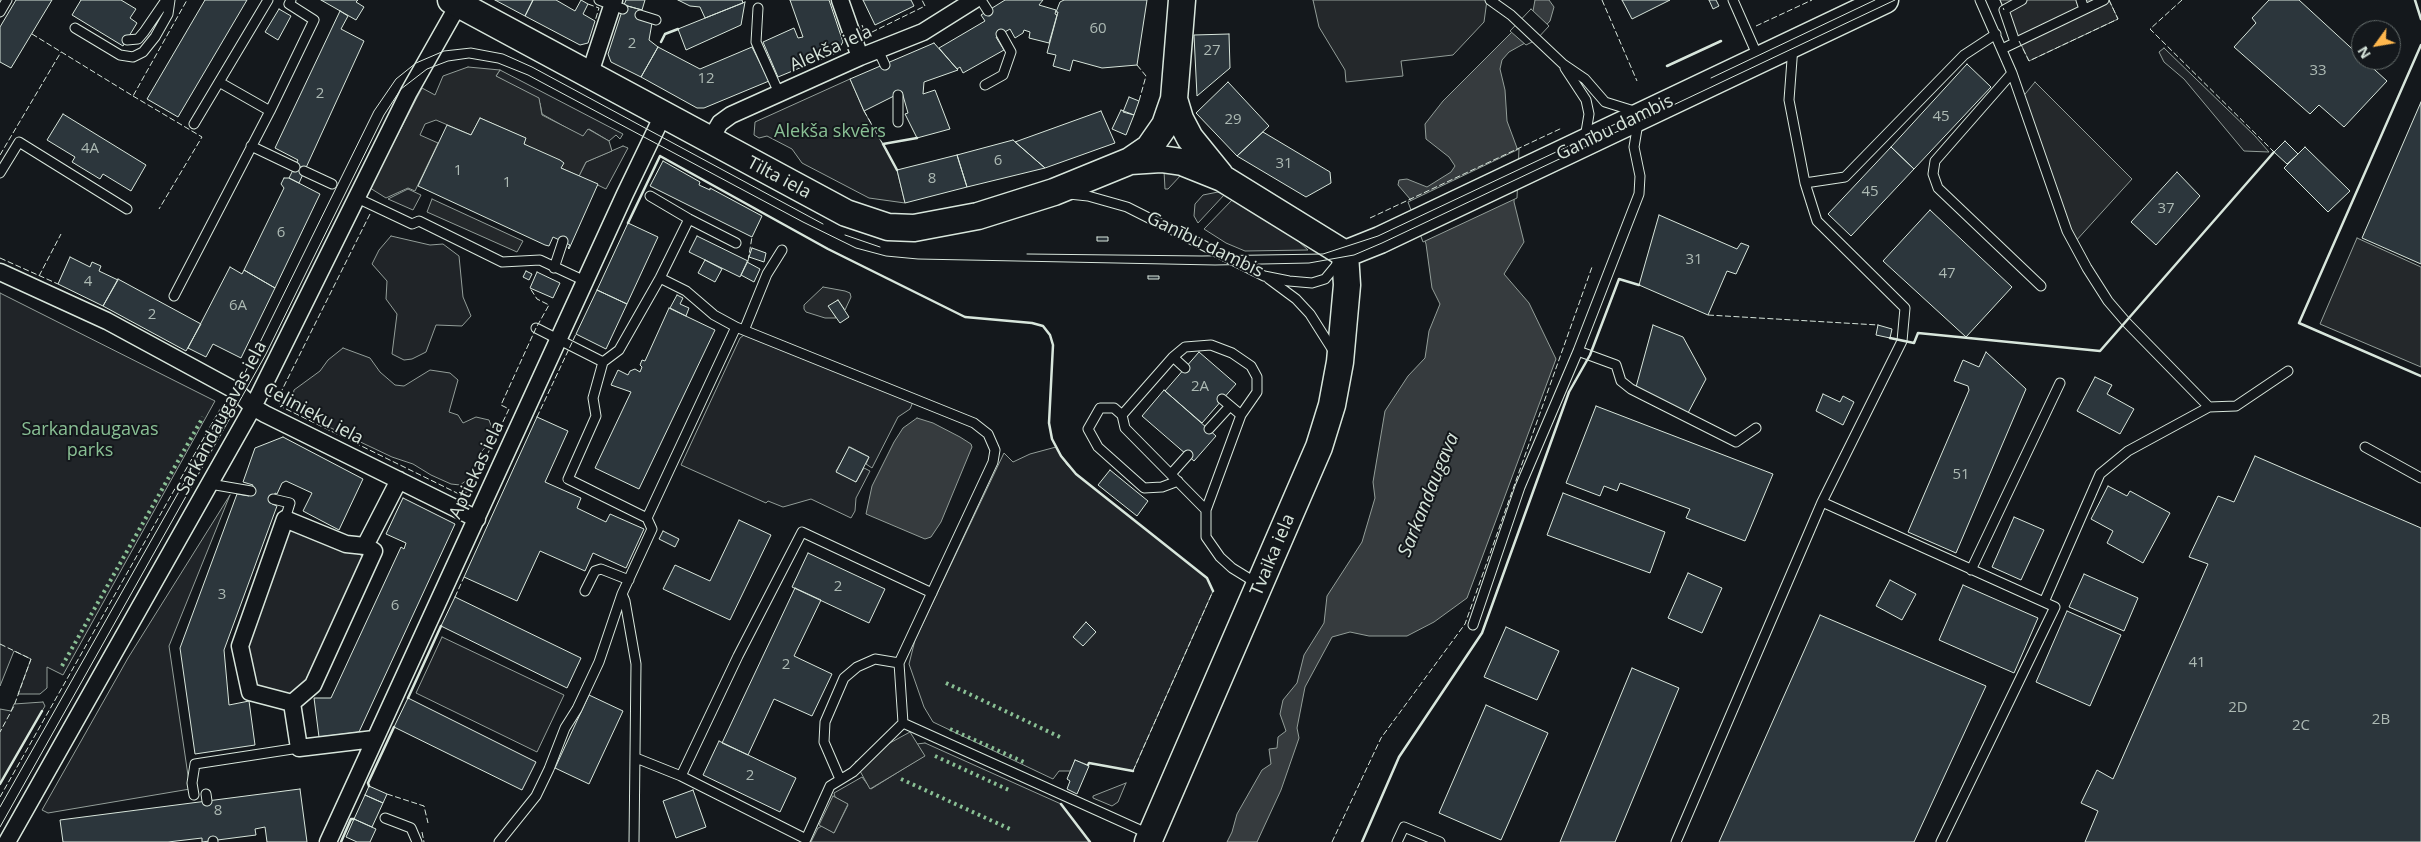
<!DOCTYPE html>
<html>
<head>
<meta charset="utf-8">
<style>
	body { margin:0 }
	#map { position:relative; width:2421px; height:842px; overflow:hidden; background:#14181c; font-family:"Open Sans",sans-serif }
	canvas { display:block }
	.north { position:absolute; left:2351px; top:20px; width:50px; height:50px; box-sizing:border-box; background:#14181c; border:1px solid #626a69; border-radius:50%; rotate:238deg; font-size:14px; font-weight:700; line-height:20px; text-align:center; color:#d8e6dc }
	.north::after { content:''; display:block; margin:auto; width:18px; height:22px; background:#ffb74d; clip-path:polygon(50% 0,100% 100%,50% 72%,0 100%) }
</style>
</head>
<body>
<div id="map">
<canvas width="2421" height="842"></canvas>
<div class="north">N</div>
</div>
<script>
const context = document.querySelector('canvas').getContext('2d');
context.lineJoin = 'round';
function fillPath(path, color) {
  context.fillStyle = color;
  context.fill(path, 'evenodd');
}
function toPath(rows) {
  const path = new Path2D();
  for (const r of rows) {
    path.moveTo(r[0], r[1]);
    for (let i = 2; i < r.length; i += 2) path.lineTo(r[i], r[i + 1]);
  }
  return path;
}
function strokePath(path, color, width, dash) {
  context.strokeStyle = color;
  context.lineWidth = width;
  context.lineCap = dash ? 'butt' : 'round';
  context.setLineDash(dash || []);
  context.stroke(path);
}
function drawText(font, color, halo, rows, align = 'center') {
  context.font = font + ' "Open Sans",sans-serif';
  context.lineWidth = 4;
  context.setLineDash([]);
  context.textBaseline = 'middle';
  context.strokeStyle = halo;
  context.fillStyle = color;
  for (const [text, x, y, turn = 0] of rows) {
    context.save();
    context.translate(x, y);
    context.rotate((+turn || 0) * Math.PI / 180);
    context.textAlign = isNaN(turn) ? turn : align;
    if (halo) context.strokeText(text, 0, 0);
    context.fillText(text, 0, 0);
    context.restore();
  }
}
const green = toPath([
	[2164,48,2255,136,2269,152,2244,151,2184,79,2164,62,2159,52,2164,48],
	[500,70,623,134,620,139,616,135,609,141,589,129,583,137,542,114,540,103,496,76,500,70],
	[850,79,864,111,897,170,905,203,869,198,802,163,792,149,767,136,759,138,754,135,755,122,850,79],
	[623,146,628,148,606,189,579,176,586,162,623,146],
	[1164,171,1182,174,1168,189,1165,189,1164,171],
	[408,189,421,195,413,210,388,199,408,189],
	[1218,192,1225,194,1198,223,1194,216,1195,204,1203,195,1218,192],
	[1234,198,1297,240,1308,250,1245,251,1226,243,1204,229,1234,198],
	[391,236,430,245,443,244,459,256,463,297,471,316,462,326,436,325,426,352,412,359,404,360,392,354,397,314,386,299,387,281,372,264,379,250,391,236],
	[0,293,215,401,63,675,47,667,47,688,40,694,18,694,31,659,14,651,0,686,0,293],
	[744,335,754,337,913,402,910,409,898,417,872,468,866,464,869,457,850,447,836,471,856,482,864,468,870,471,856,498,855,511,851,518,811,499,783,507,768,501,766,503,681,465,740,338,744,335],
	[343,348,370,358,380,372,395,385,404,386,430,370,450,373,458,380,449,412,458,415,463,423,476,417,489,420,493,431,490,442,482,451,470,478,460,485,451,484,431,475,413,464,392,457,331,428,292,402,294,390,320,371,328,360,343,348],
	[1056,447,1067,465,1076,474,1207,578,1213,591,1133,771,1089,763,1088,765,1075,760,1071,771,1059,771,1053,779,933,722,924,707,909,664,915,640,1004,453,1013,462,1030,454,1056,447],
	[230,495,169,646,190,789,48,813,42,810,128,658,230,495],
	[287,525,363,556,308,679,290,696,255,687,245,647,287,525],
	[442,637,564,695,537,752,416,693,442,637],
	[43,702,45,706,42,711,0,784,0,709,11,711,14,704,43,702],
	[925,743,1061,804,1090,842,811,842,818,828,822,826,834,833,848,805,835,797,834,793,862,777,871,789,924,756,917,744,925,743],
	[1126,783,1118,802,1112,806,1093,798,1093,796,1126,783]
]);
const parking = toPath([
	[1313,0,1487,0,1484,22,1453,55,1401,61,1403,76,1346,82,1345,70,1319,27,1313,0],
	[2000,0,2109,0,2118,19,2029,61,2000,0],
	[468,67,500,70,496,76,539,98,542,115,583,136,588,129,609,141,612,151,586,162,579,176,561,168,524,144,525,138,480,118,471,135,436,120,425,124,420,135,438,143,415,191,408,188,386,198,370,188,422,88,435,95,443,76,468,67],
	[2035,82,2132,179,2074,243,2021,99,2035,82],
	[432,199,523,241,517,252,427,212,432,199],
	[2357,238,2421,267,2421,367,2320,324,2357,238],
	[823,287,845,291,850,293,851,297,845,310,838,300,829,306,836,318,825,318,806,312,804,309,804,305,823,287],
	[910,732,925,756,870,789,855,762,910,732],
	[833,796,848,804,834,833,819,825,833,796]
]);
const water = toPath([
	[1535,0,1549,0,1554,7,1550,21,1534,38,1509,52,1502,60,1500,69,1505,90,1507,121,1517,148,1514,202,1524,242,1504,274,1529,303,1556,359,1467,598,1434,622,1407,636,1369,636,1350,632,1332,637,1305,687,1297,728,1299,738,1281,790,1257,842,1227,842,1232,832,1237,814,1262,770,1271,764,1269,749,1277,748,1278,737,1286,731,1280,714,1283,700,1297,683,1304,655,1324,623,1327,596,1362,542,1375,498,1373,482,1385,411,1408,376,1425,358,1429,331,1440,304,1432,288,1426,244,1410,199,1398,185,1399,180,1407,179,1427,187,1451,172,1455,166,1449,157,1426,139,1425,124,1443,101,1533,11,1535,0],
	[917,418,933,423,960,437,971,444,972,447,941,522,931,537,925,539,866,514,872,486,894,442,903,428,917,418]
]);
const pier = toPath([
	[1531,9,1549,26,1536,40,1526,45,1510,31,1531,9],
	[1519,149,1517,198,1423,242,1408,202,1519,149]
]);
const building = toPath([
	[16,0,52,0,11,68,0,62,0,27,16,0],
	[81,0,121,0,136,9,130,18,137,23,123,46,72,15,81,0],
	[205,0,247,0,178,117,147,99,205,0],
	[321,0,358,0,356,2,364,7,356,20,321,0],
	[495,0,533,0,525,16,495,0],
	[533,0,556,0,575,11,581,0,588,4,583,14,595,21,588,43,580,45,525,16,533,0],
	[626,0,645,0,642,10,624,5,626,0],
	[678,0,742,0,743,3,705,18,700,7,690,6,678,0],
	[790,0,829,0,843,42,836,53,778,77,763,42,794,28,798,38,803,37,790,0],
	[863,0,911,0,914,6,875,25,863,0],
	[1005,0,1043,0,1039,5,1056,10,1055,14,1057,15,1049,43,1029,38,1030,32,1024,30,1023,33,1015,38,1010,29,996,37,1004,50,963,73,960,67,957,69,939,48,985,21,981,15,1005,0],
	[1064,0,1147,0,1137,65,1102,68,1073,60,1070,71,1053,66,1056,55,1047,53,1058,12,1056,12,1060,2,1064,0],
	[1622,0,1670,0,1632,19,1622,0],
	[1709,0,1716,0,1719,6,1713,9,1709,0],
	[2269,0,2299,0,2361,57,2361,60,2364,60,2387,81,2344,127,2319,105,2310,114,2234,47,2256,23,2252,18,2269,0],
	[745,2,741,25,686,50,678,29,745,2],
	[624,5,642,10,638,19,652,23,649,40,658,47,641,77,611,62,608,54,624,5],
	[279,9,291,16,278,40,265,32,279,9],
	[340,11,348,16,341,29,364,41,299,183,289,178,298,160,275,148,340,11],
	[1229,34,1230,68,1197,96,1194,35,1229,34],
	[934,43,958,70,924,82,923,94,935,90,950,129,917,138,905,114,908,113,902,92,864,111,850,79,934,43],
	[658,47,700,69,752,47,769,81,704,108,697,108,641,77,658,47],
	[1967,64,1991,87,1914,169,1891,147,1967,64],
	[1228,82,1269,126,1237,156,1196,113,1228,82],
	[1129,97,1139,101,1134,115,1123,112,1129,97],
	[2421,102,2421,264,2362,238,2421,102],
	[1121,110,1134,115,1126,135,1112,129,1121,110],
	[1101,111,1115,143,1045,168,1015,142,1101,111],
	[63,114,146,165,131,191,103,174,100,179,72,162,75,157,47,140,63,114],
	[480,118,526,138,524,144,560,160,564,163,561,168,598,184,569,249,568,248,570,245,553,237,549,246,545,245,418,186,447,125,471,135,480,118],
	[1263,132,1330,172,1331,183,1306,197,1237,156,1263,132],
	[1013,140,1045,168,967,187,957,155,1013,140],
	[2285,141,2298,154,2287,164,2274,152,2285,141],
	[1891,147,1914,169,1851,236,1828,214,1891,147],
	[2305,147,2350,191,2328,212,2284,168,2305,147],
	[957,155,967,187,905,203,897,170,957,155],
	[663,161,700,182,699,185,710,190,710,188,762,216,752,237,650,186,663,161],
	[2177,172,2200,196,2156,245,2131,222,2177,172],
	[284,178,289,178,320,194,275,288,244,270,284,188,281,184,284,178],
	[1930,210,2012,287,1966,337,1883,261,1930,210],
	[1659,215,1737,249,1741,243,1749,246,1736,274,1727,271,1708,315,1639,285,1659,215],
	[628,223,658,237,627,304,597,290,628,223],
	[697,236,748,261,740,277,689,252,697,236],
	[1097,237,1108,237,1108,241,1097,241,1097,237],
	[752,248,766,253,764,262,749,257,752,248],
	[70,257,90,267,92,262,101,266,99,271,118,280,103,306,58,284,70,257],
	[705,260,722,269,715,282,698,273,705,260],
	[747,262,760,269,754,282,741,275,747,262],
	[230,267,242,274,244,270,275,288,241,358,213,344,206,357,188,348,230,267],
	[526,271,532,274,529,280,523,277,526,271],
	[537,272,560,283,553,298,530,288,537,272],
	[1148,276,1159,276,1159,279,1148,279,1148,276],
	[118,279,201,324,186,351,103,306,118,279],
	[597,290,627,304,606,349,576,334,597,290],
	[677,295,683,298,680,304,689,308,686,316,670,308,677,295],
	[838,300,849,317,840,323,828,306,838,300],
	[669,308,715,330,639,489,595,468,631,392,611,385,618,370,628,375,630,371,635,369,640,372,642,367,640,365,642,360,645,361,669,308],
	[1653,325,1683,337,1706,379,1688,413,1636,387,1653,325],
	[1878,325,1892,329,1890,338,1876,335,1878,325],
	[1199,352,1236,384,1202,423,1165,391,1199,352],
	[1986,352,2026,389,1956,553,1908,532,1969,390,1968,386,1954,381,1963,360,1979,367,1986,352],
	[2095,377,2112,385,2107,394,2134,409,2120,434,2077,411,2095,377],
	[1164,390,1216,436,1194,461,1142,416,1164,390],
	[1823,394,1840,402,1843,396,1854,402,1843,425,1816,411,1823,394],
	[1596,406,1773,474,1745,541,1686,518,1690,509,1623,484,1620,483,1617,491,1604,486,1600,496,1566,483,1596,406],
	[537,417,568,431,545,482,581,498,577,508,606,522,610,514,644,529,626,568,593,553,585,571,540,551,517,601,464,577,537,417],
	[283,437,363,479,339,530,303,511,312,493,286,481,282,483,277,494,275,493,272,504,277,506,224,650,229,705,249,701,255,745,195,754,180,648,237,494,249,496,253,485,243,482,255,448,283,437],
	[849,447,869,457,856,482,836,472,849,447],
	[2255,456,2421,528,2421,842,2085,842,2098,811,2081,803,2097,770,2113,779,2208,564,2189,557,2218,496,2234,502,2255,456],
	[1110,470,1148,501,1137,516,1098,485,1110,470],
	[2108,486,2127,496,2130,491,2170,513,2143,563,2107,543,2113,531,2091,519,2108,486],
	[1563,493,1665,532,1650,573,1547,535,1563,493],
	[403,498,455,524,359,732,319,737,314,698,331,698,401,547,404,549,406,543,386,534,403,498],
	[2014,517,2044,530,2021,580,1992,567,2014,517],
	[739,520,771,535,730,620,663,589,675,565,710,581,739,520],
	[663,531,679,539,675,547,659,539,663,531],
	[808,553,885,589,869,623,792,587,808,553],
	[1688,573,1722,588,1702,633,1668,618,1688,573],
	[2084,574,2138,598,2124,631,2069,607,2084,574],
	[1890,580,1916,594,1902,620,1876,606,1890,580],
	[1963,585,2038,618,2014,673,1939,640,1963,585],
	[795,588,821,600,794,656,832,674,812,716,774,699,748,755,722,743,795,588],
	[455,597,581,658,567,688,441,626,455,597],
	[2067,611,2121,635,2090,706,2036,682,2067,611],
	[1820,615,1986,686,1914,842,1719,842,1820,615],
	[1086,622,1096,632,1083,646,1073,637,1086,622],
	[1506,627,1559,651,1537,700,1484,677,1506,627],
	[1632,668,1679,688,1615,842,1560,842,1632,668],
	[589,695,623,711,589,784,555,768,589,695],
	[408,698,536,762,522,790,394,727,408,698],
	[1486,705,1548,733,1501,840,1439,813,1486,705],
	[719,741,796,778,780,812,703,775,719,741],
	[1075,760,1089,766,1077,794,1067,789,1070,781,1067,779,1075,760],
	[369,786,387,794,383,803,365,795,369,786],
	[300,789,307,842,267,842,265,827,255,829,256,835,202,842,202,838,168,842,63,842,60,820,300,789],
	[693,790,706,827,676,838,663,801,693,790],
	[365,795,383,803,372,827,354,819,365,795],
	[354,819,376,829,370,842,357,842,346,837,354,819]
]);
const service = toPath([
	[599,0,623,9],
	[981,0,988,11],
	[1490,0,1511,15,1563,64,1585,79,1605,102,1634,111],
	[1733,0,1759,59],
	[1980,0,2012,73,1935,161,1933,174,1938,188,2041,286],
	[2081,0,2084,9],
	[758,8,756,42,779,93],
	[0,12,7,0],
	[640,15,656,20],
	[75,28,120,55,133,57,143,52,155,37,168,14,170,0],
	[127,40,138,39,144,32,166,0],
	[2015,42,2004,10,2022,0],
	[2002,49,2104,0],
	[878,50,885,65],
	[1565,68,1586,100,1589,114,1585,138],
	[2012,73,2067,231,2087,268,2108,301,2126,322,2209,407],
	[219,82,270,111],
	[985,85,1003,75,1011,52,1001,34],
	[898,95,898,122],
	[194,124,268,0],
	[251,146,295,167],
	[304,171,332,184],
	[0,173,19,142,127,209],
	[1805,183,1845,177,1964,55,1996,34],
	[1069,194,1088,196,1127,207,1264,276,1289,281,1312,283,1325,279,1339,262],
	[650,196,689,219,736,243],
	[357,198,412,224,419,221,502,262,540,260,585,281],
	[554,268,563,241],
	[660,278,686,291,714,315,736,327,974,423,988,434,995,450,993,462,899,663,903,723],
	[1269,279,1296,299,1310,314,1334,352],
	[174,296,270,111,314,20,289,4,291,0],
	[536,328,603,362],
	[745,328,767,274,782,250],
	[1578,351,1616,365,1621,381,1631,389,1736,442,1756,428],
	[1173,357,1185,347,1211,345,1232,353,1251,366,1257,377,1257,392,1241,415],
	[1185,368,1173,357,1122,415,1125,428,1206,510],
	[1222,399,1241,415,1206,510,1206,537,1220,557,1232,568,1258,584],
	[1122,415,1114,408,1100,408,1088,429,1098,447,1144,488,1162,487,1178,481],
	[1209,429,1230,406],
	[2365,447,2421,478],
	[1171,474,1188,455],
	[210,484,251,491],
	[273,499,290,503,285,519],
	[1822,502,2055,607,1941,842],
	[647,518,736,327],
	[1971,570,2060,383],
	[585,591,595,571,601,569,629,580],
	[622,594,625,601,636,664,634,842],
	[2044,602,2100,474,2128,451,2209,407,2236,406,2288,371],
	[1473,625,1520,487,1578,351,1639,194,1640,176,1634,147,1638,123],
	[903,723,853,772,830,786,806,839,681,776,738,656,802,532,932,593],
	[903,723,1149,834],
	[636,758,681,776],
	[840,779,824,742,825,722,844,678,857,667,875,659,899,663],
	[206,794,207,801],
	[194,795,192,783,195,764,299,748],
	[385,818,411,828,417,842],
	[213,841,213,842],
	[499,842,536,796,549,769,565,728,577,709,599,662,622,594,652,529,647,518,568,479,596,416,593,398,603,362,619,350,660,278,689,219],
	[1397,842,1404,827,1440,842],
	[1676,842,1822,502,1902,341,1905,308,1817,221,1805,183,1789,100,1793,46]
]);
const minor = toPath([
	[840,0,860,57],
	[589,76,614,0],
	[710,140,720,123,731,115,860,57,923,32,974,0],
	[0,272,107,321,236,391,253,407,265,414,477,519],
	[292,703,250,692,240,646,285,519,346,544,365,546],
	[374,739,299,748,292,703,313,685,374,551,365,546,399,480],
	[7,842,253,407,409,92,461,0],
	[328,842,625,194,663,115]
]);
const primary = toPath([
	[451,0,846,213,888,227,914,228,978,216,1054,192,1130,161,1149,148,1165,125,1174,99,1182,0],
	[1174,99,1180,119,1190,138,1220,175],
	[1130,161,1161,159,1182,162,1222,178,1345,254],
	[1345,254,1380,240,1885,0],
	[1148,842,1319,447,1332,405,1340,362,1347,285,1345,254]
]);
const tram = toPath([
	[1711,78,1875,0],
	[845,235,880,247],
	[1027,254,1202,256,1323,254,1378,236,1628,118],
	[0,807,236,391,374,111,396,79,416,63,444,51,471,48,503,54,532,67,823,224],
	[0,827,266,354,384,115,401,89,427,69,448,61,469,58,498,63,528,75,803,222,856,248,886,256,918,259,1215,265,1309,263,1354,255,1382,243,1895,0]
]);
const hedge = toPath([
	[62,666,203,417],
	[946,683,1062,738],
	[950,729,1026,763],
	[935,756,1011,791],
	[901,779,1012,830]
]);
const fence = toPath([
	[1602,0,1637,81],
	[2000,0,2004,10],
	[2182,0,2150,29,2274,152],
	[588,4,599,8,595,21],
	[862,25,866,35,925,6,922,0],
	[1756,26,1812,0],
	[32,34,133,96,187,0],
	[2019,41,2029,61,2118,19,2109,0],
	[1137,65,1146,76,1139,101],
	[133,96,202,137,159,209],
	[864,111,883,144],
	[0,155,61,52],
	[370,214,277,400,282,407,459,494,470,491,509,409,501,405,536,328,549,305,537,299,530,288],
	[1370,218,1562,128],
	[0,258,58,284],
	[748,261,752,237],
	[39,276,61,234],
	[1708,315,1878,325],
	[537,417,576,334],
	[455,597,464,577],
	[0,644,31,659,14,706,0,732],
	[1133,771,1213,591],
	[387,794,424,806,428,823],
	[0,797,223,404],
	[422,832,424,842],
	[1332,842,1381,738,1465,624,1592,267]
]);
const wall = toPath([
	[2415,0,2421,19],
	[661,42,665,34,678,29],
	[2421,45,2299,323,2421,376],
	[1667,66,1721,41],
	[897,170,883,144,917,138],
	[628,223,660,156,828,249,965,317,1032,323,1043,326,1050,335,1053,345,1049,423,1052,439,1061,456,1076,474,1207,578,1213,591],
	[1890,338,1914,343,1918,333,2100,351,2274,152],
	[408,698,441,626],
	[1088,765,1089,763,1133,771],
	[0,784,42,711],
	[369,786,368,783,394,727],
	[1061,804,1090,842],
	[341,842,351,819,354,819],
	[1362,842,1399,757,1482,633,1569,392,1590,355,1619,279,1639,285]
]);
const numberNames = [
	["60",1098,29],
	["2",632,44],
	["27",1212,51],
	["33",2318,71],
	["12",706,79],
	["2",320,94],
	["45",1941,117],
	["29",1233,120],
	["4A",90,149],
	["6",998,161],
	["31",1284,164],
	["1",458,171],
	["8",932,179],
	["1",507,183],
	["45",1870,192],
	["37",2166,209],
	["6",281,233],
	["31",1694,260],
	["47",1947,274],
	["4",88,282],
	["6A",238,306],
	["2",152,315],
	["2A",1200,387],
	["51",1961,475],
	["2",838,587],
	["3",222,595],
	["6",395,606],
	["41",2197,663],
	["2",786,665],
	["2D",2238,708],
	["2B",2381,720],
	["2C",2301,726],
	["2",750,776],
	["8",218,811]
];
const streetNames = [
	["Alekša iela",831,49,-24],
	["Ganību dambis",1615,128,-26],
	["Tilta iela",779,178,28],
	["Ganību dambis",1205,245,26],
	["Ceļinieku iela",313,414,28],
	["Sarkandaugavas iela",222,418,-62],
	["Aptiekas iela",477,470,-65],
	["Tvaika iela",1273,555,-67]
];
const parkNames = [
	["Alekša skvērs",830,132],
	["Sarkandaugavas",90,430],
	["parks",90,451]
];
const waterNames = [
	["Sarkandaugava",1429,495,-68]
];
fillPath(green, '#202428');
strokePath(green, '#939e99', 1);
fillPath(parking, '#24282b');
strokePath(parking, '#939e99', 1);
fillPath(water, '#363b3e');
strokePath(water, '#939e99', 1);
fillPath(pier, '#14181c');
strokePath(pier, '#939e99', 1);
fillPath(building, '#2c363c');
strokePath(building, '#d8e6dc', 1);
strokePath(service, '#d8e6dc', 11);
strokePath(minor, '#d8e6dc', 19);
strokePath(primary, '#d8e6dc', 29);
strokePath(service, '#14181c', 9);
strokePath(minor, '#14181c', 16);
strokePath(primary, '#14181c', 26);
strokePath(tram, '#d8e6dc', 1);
strokePath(hedge, '#8ac095', 4, [2.5, 4]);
strokePath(fence, '#d8e6dc', 1, [6, 2.5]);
strokePath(wall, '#d8e6dc', 2.5);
drawText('15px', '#adbab4', null, numberNames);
drawText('18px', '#d8e6dc', '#14181c', streetNames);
drawText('18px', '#8ac095', '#14181c', parkNames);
drawText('italic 19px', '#d8e6dc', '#14181c', waterNames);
</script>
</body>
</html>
